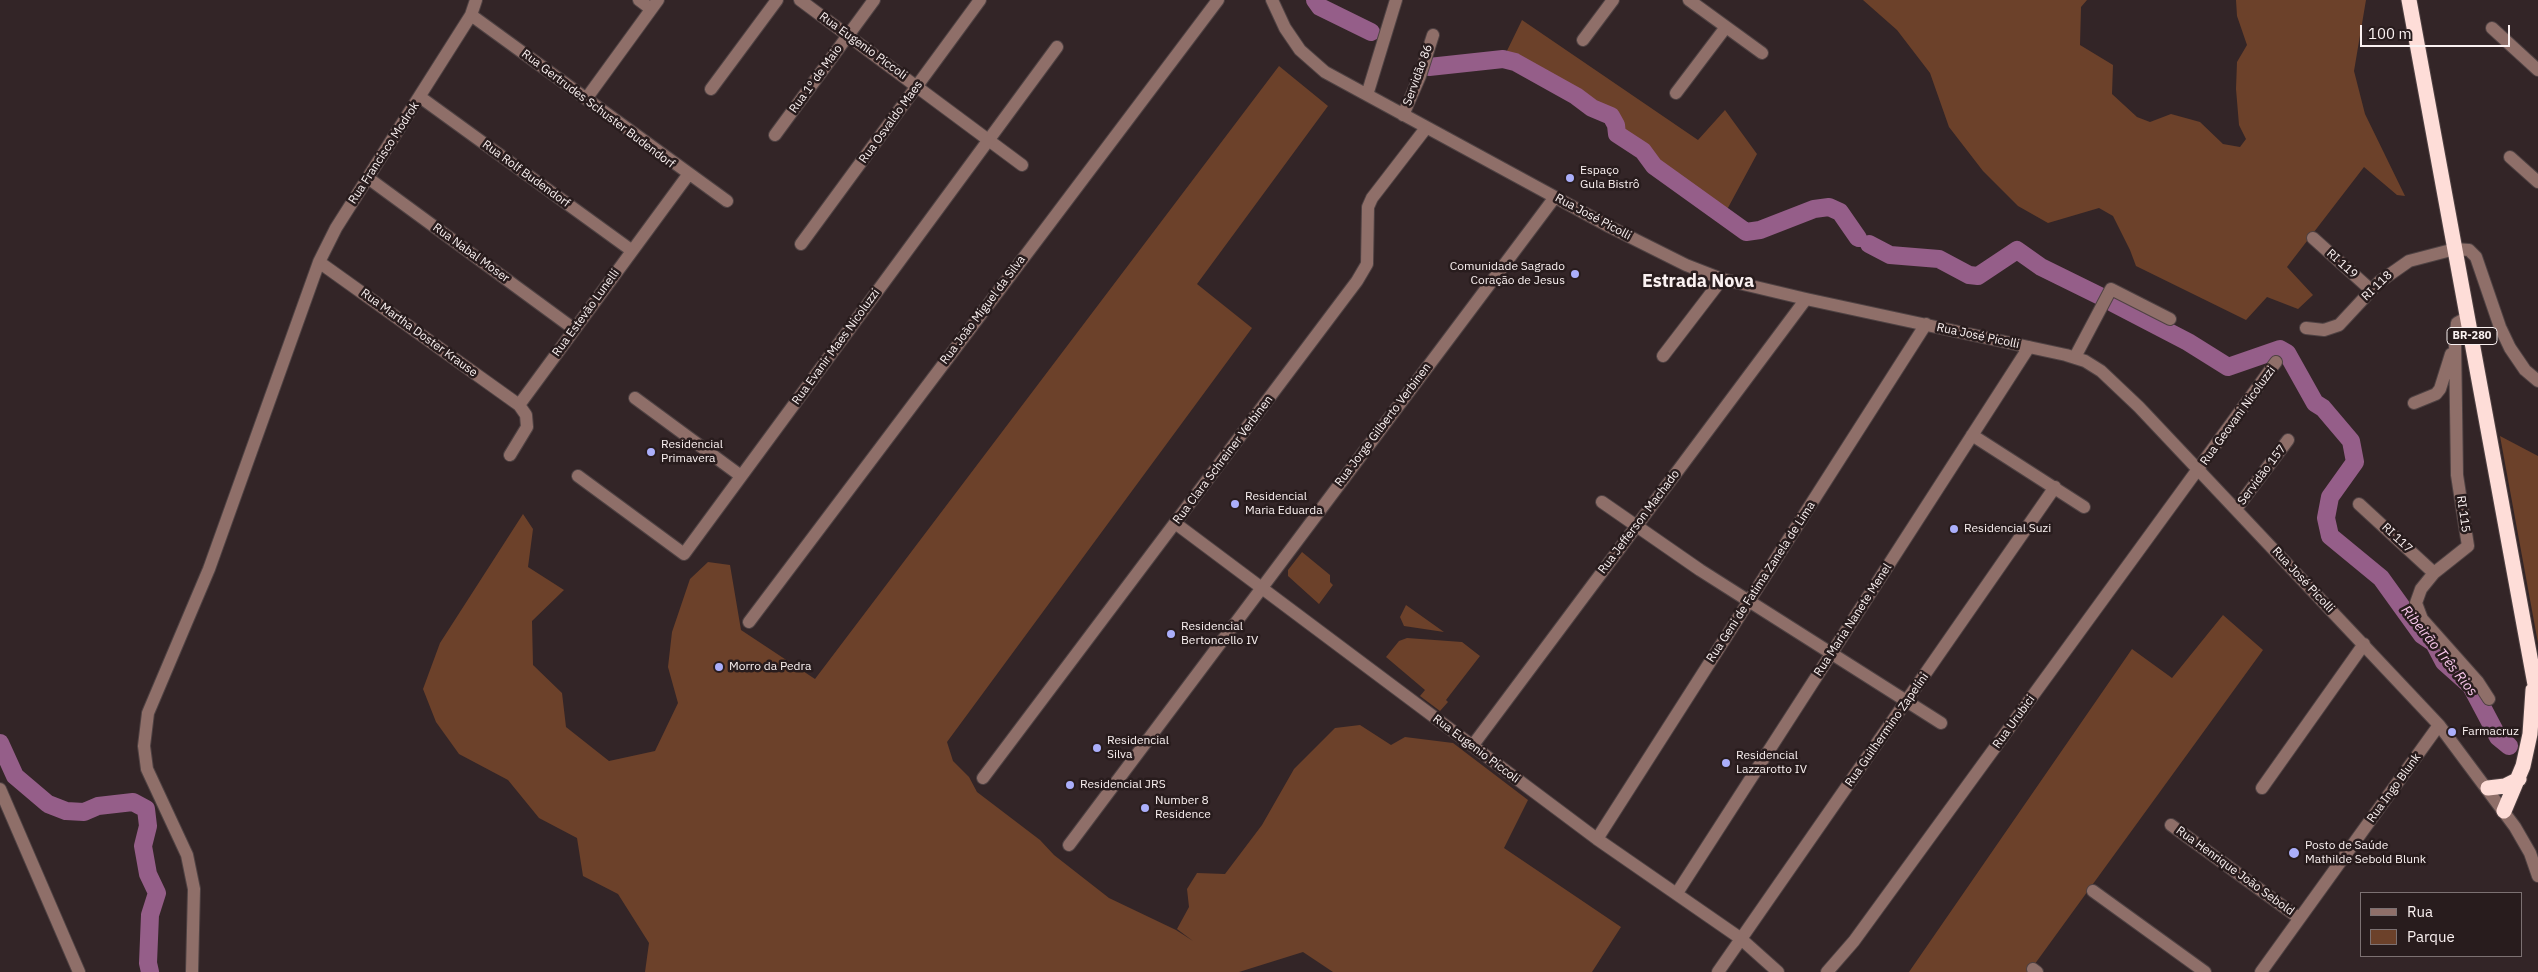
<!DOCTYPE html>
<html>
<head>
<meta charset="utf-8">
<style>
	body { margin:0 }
	#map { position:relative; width:2538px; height:972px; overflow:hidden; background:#332527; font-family:"IBM Plex Sans",sans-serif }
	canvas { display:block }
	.legend { position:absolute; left:2360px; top:892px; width:162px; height:65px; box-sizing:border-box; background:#281c1d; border:1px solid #7c7172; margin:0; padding:6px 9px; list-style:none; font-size:15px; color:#faf1f1 }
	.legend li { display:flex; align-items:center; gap:10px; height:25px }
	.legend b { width:25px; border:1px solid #7c7172 }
	.scale { position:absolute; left:2360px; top:25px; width:150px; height:22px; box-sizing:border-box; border:2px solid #faf1f1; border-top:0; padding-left:6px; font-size:15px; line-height:18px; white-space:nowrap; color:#faf1f1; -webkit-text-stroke:4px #281c1d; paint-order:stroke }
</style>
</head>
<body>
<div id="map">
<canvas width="2538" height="972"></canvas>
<ul class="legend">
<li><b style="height:6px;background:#8f6f69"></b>Rua</li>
<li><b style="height:14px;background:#6c412a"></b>Parque</li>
</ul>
<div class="scale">100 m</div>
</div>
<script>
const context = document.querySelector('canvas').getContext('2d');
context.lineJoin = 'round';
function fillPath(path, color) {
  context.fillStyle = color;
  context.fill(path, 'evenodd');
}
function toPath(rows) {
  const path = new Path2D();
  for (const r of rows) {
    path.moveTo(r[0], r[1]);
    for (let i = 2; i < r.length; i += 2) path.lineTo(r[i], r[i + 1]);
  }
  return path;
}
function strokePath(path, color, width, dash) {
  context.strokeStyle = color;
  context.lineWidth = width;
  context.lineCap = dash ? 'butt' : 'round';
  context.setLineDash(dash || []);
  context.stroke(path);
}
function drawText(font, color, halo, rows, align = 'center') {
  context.font = font + ' "IBM Plex Sans",sans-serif';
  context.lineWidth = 5;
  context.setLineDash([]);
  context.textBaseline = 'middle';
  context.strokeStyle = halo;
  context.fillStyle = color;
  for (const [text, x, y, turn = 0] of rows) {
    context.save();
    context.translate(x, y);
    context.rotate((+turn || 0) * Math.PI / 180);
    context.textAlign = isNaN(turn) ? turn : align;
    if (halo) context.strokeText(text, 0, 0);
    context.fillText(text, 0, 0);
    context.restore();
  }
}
const green = toPath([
	[1863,0,2087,0,2081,7,2080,45,2113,65,2112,94,2137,117,2150,122,2171,114,2200,122,2223,144,2240,147,2246,139,2239,125,2236,89,2237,62,2247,45,2237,16,2236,0,2366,0,2354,71,2365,114,2405,196,2397,195,2364,167,2287,267,2313,295,2298,309,2267,297,2246,320,2136,266,2130,250,2113,216,2099,208,2048,223,2018,206,1983,171,1949,127,1930,73,1897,30],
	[1522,20,1698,140,1725,110,1757,154,1723,217,1654,166,1643,151,1617,134,1616,125,1611,116,1592,108,1533,71,1503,59],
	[1279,66,1328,106,1197,284,1252,328,947,742,953,761,969,777,977,792,1040,840,1054,855,1109,898,1176,930,1193,941,1177,929,1189,907,1187,889,1197,873,1225,874,1262,825,1294,769,1335,728,1360,725,1391,745,1405,737,1453,743,1528,800,1504,848,1621,927,1592,972,1333,972,1303,952,1239,972,645,972,649,943,618,894,583,876,577,838,539,818,508,780,459,754,436,722,423,689,440,643,523,514,533,529,528,567,564,590,532,621,533,665,562,693,566,727,609,761,655,751,678,703,668,667,672,632,690,579,708,562,730,565,741,630,815,679],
	[2500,436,2538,456,2538,643],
	[1302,552,1330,575,1330,582,1333,585,1319,604,1288,576,1288,570],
	[1406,605,1444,632,1404,626,1400,617],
	[2223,615,2263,650,2029,972,1909,972,2132,649,2172,678],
	[1407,638,1462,642,1480,656,1446,700,1448,702,1440,711,1420,696,1425,690,1386,657,1399,641]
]);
const river = toPath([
	[1315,0,1320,7,1371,32],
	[1429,67,1503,59,1515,62,1576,96,1592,108,1611,116,1616,125,1617,134,1643,151,1654,166,1746,232,1760,230,1814,209,1829,207,1840,212,1858,238],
	[1869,244,1890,255,1939,259,1969,275,1978,276,2017,250,2041,267,2102,297],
	[2113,303,2188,342,2228,367,2280,349,2287,353,2315,403,2323,408,2351,441,2355,462,2330,497,2326,518,2330,536,2381,578,2422,635,2434,643,2444,662,2471,686,2498,737,2509,746],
	[0,743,15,776,48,804,66,811,84,812,98,806,133,802,146,809,148,826,143,846,148,874,157,893,150,915,148,963,150,972]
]);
const minor = toPath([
	[639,0,651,9],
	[800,0,1022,165],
	[1272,0,1285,28,1300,50,1325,72,1610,227,1686,265,1722,279,1806,299,2066,355,2085,361,2101,371,2139,407,2439,725,2515,827,2530,853,2538,876],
	[1689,0,1762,53],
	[471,15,727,201],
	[2492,28,2538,70],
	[1583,40,1613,0],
	[711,89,777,0],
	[1676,93,1726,27],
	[1367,95,1396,0],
	[420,97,631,250],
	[586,99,658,0],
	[1403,115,1420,76,1433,35],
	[775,135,874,0],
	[2510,157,2538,182],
	[368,178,574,329],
	[2313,238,2371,290],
	[801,244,980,0],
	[319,262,519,405],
	[2468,317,2457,323,2455,341,2457,475,2468,546,2434,573,2421,589,2416,603,2422,619,2478,682,2489,699],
	[2306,328,2324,330,2339,325,2379,282,2409,261,2455,249,2469,250,2476,257,2500,327,2510,348,2525,370,2538,381],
	[1663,356,1722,279],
	[2075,357,2111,289,2170,319],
	[635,398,741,476],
	[2414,403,2436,394,2440,389,2451,354],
	[1972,435,2084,507],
	[510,455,527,427,526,415,519,405,688,175],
	[578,476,684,554,1057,47],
	[1602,502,1700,570,1941,723],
	[2359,504,2434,573],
	[2236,509,2288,440],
	[1175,523,1597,839,1740,938,1778,972],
	[749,622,1218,0],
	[1473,745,1806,299],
	[983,778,1357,281,1367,264,1368,207,1372,198,1426,128],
	[2262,788,2364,644],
	[0,789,79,972],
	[2171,825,2299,918],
	[1597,839,1926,324],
	[1069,845,1555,197],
	[2093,891,2205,972],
	[1677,893,2029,347],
	[2033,969,2037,972],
	[192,972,194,889,187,855,147,769,144,746,148,713,209,569,319,262,336,228,471,15,476,0],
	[1718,972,2055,487],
	[1827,972,1854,941,2276,362],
	[2261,972,2439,725]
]);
const highway = toPath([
	[2409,0,2538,701],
	[2488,788,2505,786,2519,779],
	[2504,811,2523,766,2530,734,2533,690]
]);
const markers = [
	[1570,178,5,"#abaffb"],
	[1575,274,5,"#abaffb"],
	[651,452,5,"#abaffb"],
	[1235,504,5,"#abaffb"],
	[1954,529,5,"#abaffb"],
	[1171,634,5,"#abaffb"],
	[719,667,5,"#abaffb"],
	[2452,732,5,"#abaffb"],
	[1097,748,5,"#abaffb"],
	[1726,763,5,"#abaffb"],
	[1070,785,5,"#abaffb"],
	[1145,808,5,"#abaffb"],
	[2294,853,6,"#abaffb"]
];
const shields = [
	[2472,336,50]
];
const shieldNames = [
	["BR-280",2472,336]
];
const streetNames = [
	["Rua Eugenio Piccoli",863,46,36],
	["Servidão 86",1418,75,-70],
	["Rua 1º de Maio",816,79,-54],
	["Rua Gertrudes Schuster Budendorf",598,109,37],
	["Rua Osvaldo Maes",891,122,-54],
	["Rua Francisco Modrok",384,153,-57],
	["Rua Rolf Budendorf",526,174,36],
	["Rua José Picolli",1593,217,28],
	["Rua Nabal Moser",471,253,36],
	["RI 119",2342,264,42],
	["RI 118",2377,286,-44],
	["Rua João Miguel da Silva",983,310,-53],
	["Rua Estevão Lunelli",586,313,-54],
	["Rua Martha Doster Krause",419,333,36],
	["Rua José Picolli",1978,336,12],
	["Rua Evanir Maes Nicoluzzi",836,347,-54],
	["Rua Geovani Nicoluzzi",2238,416,-54],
	["Rua Jorge Gilberto Verbinen",1383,425,-53],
	["Rua Clara Schreiner Verbinen",1223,460,-53],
	["Servidão 157",2262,475,-53],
	["RI 115",2463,514,82],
	["Rua Jefferson Machado",1639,522,-53],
	["RI 117",2397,538,43],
	["Rua José Picolli",2303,580,47],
	["Rua Geni de Fatima Zanela de Lima",1761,582,-57],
	["Rua Maria Nanete Menel",1853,620,-57],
	["Rua Urubici",2014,722,-54],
	["Rua Guilhermino Zapelini",1887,730,-55],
	["Rua Eugenio Piccoli",1476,749,37],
	["Rua Ingo Blunk",2394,788,-54],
	["Rua Henrique João Sebold",2235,871,36]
];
const poiNames = [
	["Espaço",1580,171],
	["Gula Bistrô",1580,185],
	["Comunidade Sagrado",1565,267,"right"],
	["Coração de Jesus",1565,281,"right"],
	["Residencial",661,445],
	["Primavera",661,459],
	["Residencial",1245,497],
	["Maria Eduarda",1245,511],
	["Residencial Suzi",1964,529],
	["Residencial",1181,627],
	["Bertoncello IV",1181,641],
	["Morro da Pedra",729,667],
	["Farmacruz",2462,732],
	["Residencial",1107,741],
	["Silva",1107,755],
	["Residencial",1736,756],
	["Lazzarotto IV",1736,770],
	["Residencial JRS",1080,785],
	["Number 8",1155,801],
	["Residence",1155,815],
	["Posto de Saúde",2305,846],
	["Mathilde Sebold Blunk",2305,860]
];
const waterNames = [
	["Ribeirão Três Rios",2439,651,51]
];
const districtNames = [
	["Estrada Nova",1698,282]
];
fillPath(green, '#6c412a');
strokePath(river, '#955e89', 18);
strokePath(minor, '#4f4243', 14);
strokePath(highway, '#4f4243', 17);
strokePath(minor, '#8f6f69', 12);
strokePath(highway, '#feddd8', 15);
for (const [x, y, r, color] of markers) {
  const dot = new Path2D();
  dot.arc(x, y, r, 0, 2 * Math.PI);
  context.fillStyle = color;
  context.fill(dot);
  strokePath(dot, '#281c1d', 2);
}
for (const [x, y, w] of shields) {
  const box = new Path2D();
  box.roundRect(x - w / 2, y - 8.5, w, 17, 4);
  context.fillStyle = '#281c1d';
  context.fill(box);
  strokePath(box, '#faf1f1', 1);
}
drawText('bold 11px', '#faf1f1', null, shieldNames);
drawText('12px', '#faf1f1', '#281c1d', streetNames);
drawText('12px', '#faf1f1', '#281c1d', poiNames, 'left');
drawText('italic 14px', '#fbc9ee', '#281c1d', waterNames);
drawText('bold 18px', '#faf1f1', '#281c1d', districtNames);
</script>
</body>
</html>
